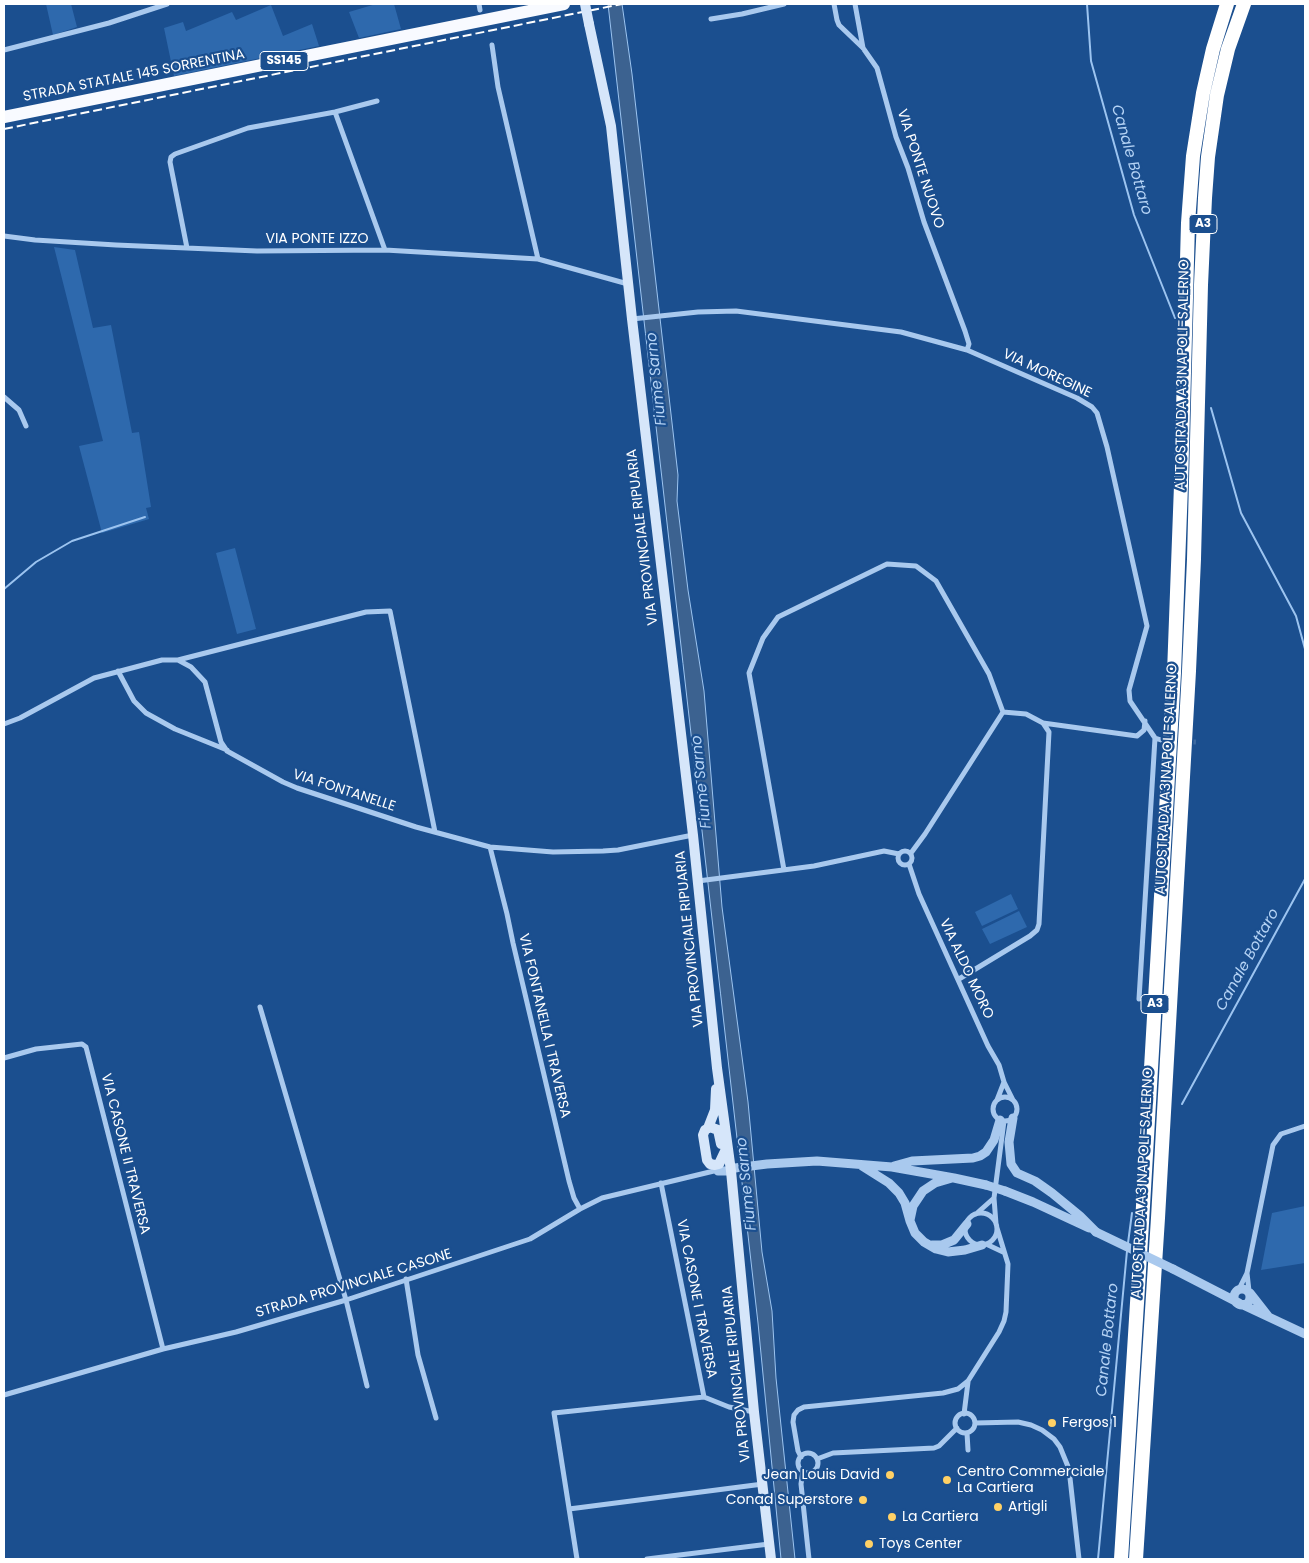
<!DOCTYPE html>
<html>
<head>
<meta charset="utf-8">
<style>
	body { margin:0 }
	#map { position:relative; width:1309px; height:1563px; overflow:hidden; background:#1b4f8f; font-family:Poppins,sans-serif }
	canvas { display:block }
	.frame { position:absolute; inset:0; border:5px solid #fff; pointer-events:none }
</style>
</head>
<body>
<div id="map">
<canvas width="1309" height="1563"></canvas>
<div class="frame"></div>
</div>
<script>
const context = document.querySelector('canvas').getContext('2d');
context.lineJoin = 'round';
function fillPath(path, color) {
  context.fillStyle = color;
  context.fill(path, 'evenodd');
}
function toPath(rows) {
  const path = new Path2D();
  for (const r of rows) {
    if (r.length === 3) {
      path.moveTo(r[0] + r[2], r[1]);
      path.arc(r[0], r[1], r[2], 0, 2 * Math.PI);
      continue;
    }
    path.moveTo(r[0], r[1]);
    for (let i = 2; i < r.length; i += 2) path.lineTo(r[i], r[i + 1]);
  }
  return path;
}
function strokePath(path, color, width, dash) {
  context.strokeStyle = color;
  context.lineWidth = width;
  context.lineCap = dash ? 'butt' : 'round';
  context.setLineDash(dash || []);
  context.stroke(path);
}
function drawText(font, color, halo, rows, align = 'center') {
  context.font = font + ' Poppins,sans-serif';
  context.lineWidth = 4.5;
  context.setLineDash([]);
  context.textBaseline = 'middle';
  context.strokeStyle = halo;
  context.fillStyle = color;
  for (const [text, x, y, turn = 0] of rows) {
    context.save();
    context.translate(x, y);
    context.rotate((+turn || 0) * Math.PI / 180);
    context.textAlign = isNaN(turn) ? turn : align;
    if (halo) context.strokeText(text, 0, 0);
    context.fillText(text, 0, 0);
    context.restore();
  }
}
const green = toPath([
	[46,4,71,4,77,27,53,35],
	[376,4,394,4,401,29,359,38,349,12],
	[271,5,283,36,312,24,319,46,174,76,164,28,183,22,186,31,232,12,236,20],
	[54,247,75,250,93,328,111,325,132,433,139,432,151,507,146,508,149,519,102,533,79,446,103,441],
	[235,548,256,629,237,634,216,553],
	[1011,894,1018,909,982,926,975,912],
	[1019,911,1027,927,990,944,982,929],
	[1305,1206,1305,1263,1261,1270,1272,1213]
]);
const water = toPath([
	[608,4,622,4,632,74,678,475,677,501,688,590,704,691,722,907,748,1102,762,1252,772,1311,776,1378,795,1559,781,1559,758,1323,608,4]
]);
const stream = toPath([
	[1087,4,1091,61,1134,215,1175,318],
	[1211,408,1241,513,1296,616,1305,649],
	[4,589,36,562,72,541,145,517],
	[1182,1104,1305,879],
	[1128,1243,1132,1213],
	[1098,1559,1127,1251]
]);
const minorTunnel = toPath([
	[1171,741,1196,742]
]);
const minor = toPath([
	[479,4,480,10],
	[834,4,837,20,839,25,863,48,877,68,896,137,908,168,924,222,965,331,969,344,967,350],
	[855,4,863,48],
	[711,19,742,14,784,4],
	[492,45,498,87,538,259],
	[4,50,109,23,167,4],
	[335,112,385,250],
	[4,236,35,240,116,245,257,251,385,250,538,259,628,284],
	[187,248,170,162,171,157,175,154,248,128,335,112,377,101],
	[632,319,698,312,736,311,901,332,967,350,1077,398,1092,407,1097,413,1107,447,1147,626,1129,690,1130,701,1155,738,1161,740],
	[4,397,19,410,26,426],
	[178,660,366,612,390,611,435,832],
	[118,671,134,701,146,713,175,729,227,750],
	[1003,712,1026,714,1043,723,1137,736,1144,730,1145,721],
	[4,724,20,718,94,678,162,660,178,660,191,667,205,682,221,742,227,751,283,782,297,788,416,827,490,847,553,852,603,851,618,850,693,835],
	[490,847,507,914,513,943,569,1181,574,1198,580,1209],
	[905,858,7],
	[909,864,919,894,988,1046,999,1065,1004,1082,1013,1100],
	[784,870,749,673,763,638,778,617,887,564,916,566,936,581,989,674,1003,712,925,834,911,853],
	[698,881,814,866,884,851,899,854],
	[959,979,1030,936,1037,930,1039,924,1049,732,1043,723],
	[1139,999,1155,738],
	[260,1007,346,1300,367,1386],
	[4,1058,36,1049,82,1044,86,1047,163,1349],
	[1005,1109,12],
	[997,1100,1004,1082],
	[661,1183,704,1397,729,1407,754,1412],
	[981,1229,16],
	[976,1214,994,1198],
	[996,1224,994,1198,1004,1121],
	[986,1244,1003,1252],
	[1247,1273,1249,1291],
	[406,1279,418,1355,436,1418],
	[1239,1289,1247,1273,1273,1145,1281,1134,1305,1126],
	[4,1395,163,1349,236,1332,346,1300,530,1239,580,1209,602,1198,718,1170],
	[965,1423,10],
	[964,1414,968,1382],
	[975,1423,1018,1422,1031,1425,1042,1430,1054,1439,1060,1447,1069,1469,1079,1559],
	[967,1433,968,1450],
	[808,1463,10],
	[801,1457,798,1451,793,1422,794,1415,798,1410,804,1407,943,1393,958,1389,968,1381,999,1332,1004,1321,1006,1312,1008,1264,997,1228],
	[817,1459,833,1453,934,1448,939,1446,957,1428],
	[803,1471,801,1484,809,1559],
	[569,1509,763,1484],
	[577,1559,554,1413,704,1397],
	[647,1559,769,1544]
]);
const tertiary = toPath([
	[1013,1118,1009,1142,1011,1164,1017,1173,1035,1181,1052,1193,1080,1216,1096,1232],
	[862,1166,889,1183,899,1193,905,1203,910,1221,915,1233,924,1242,936,1249,948,1252,965,1250,982,1245],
	[894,1166,912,1161,973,1158,980,1156,986,1152,994,1140,1000,1120],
	[718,1171,731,1171,735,1168,767,1164,817,1161,892,1167,954,1178,986,1185],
	[1005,1191,1033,1202,1089,1228],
	[910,1220,913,1206,923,1191,935,1183,952,1178],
	[932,1245,942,1245,954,1240,967,1224],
	[1173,1269,1239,1303],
	[1242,1297,8],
	[1250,1293,1268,1316],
	[1241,1304,1305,1334]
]);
const secondary = toPath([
	[589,24,611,126,632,319,693,835,717,1068,731,1171,754,1412,771,1559],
	[708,1128,715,1110,716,1089],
	[721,1144,718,1130,710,1127,705,1130,703,1135,707,1160,710,1164,715,1165,719,1164,727,1147]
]);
const trunk = toPath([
	[4,117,564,4]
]);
const motorway = toPath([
	[1121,1559,1142,1223,1174,673,1181,485,1188,223,1193,156,1203,93,1213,49,1227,4],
	[1136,1559,1158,1218,1189,671,1194,559,1201,285,1205,198,1208,157,1217,95,1228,49,1244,4]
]);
const rail = toPath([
	[4,129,622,4]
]);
const tertiaryBridge = toPath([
	[986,1185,1005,1191],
	[1096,1232,1173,1269]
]);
const secondaryBridge = toPath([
	[585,4,589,24]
]);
const markers = [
	[1052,1423,5,"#ffd166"],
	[890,1475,5,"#ffd166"],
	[947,1480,5,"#ffd166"],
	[863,1500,5,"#ffd166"],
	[998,1507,5,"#ffd166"],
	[892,1517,5,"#ffd166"],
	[869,1544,5,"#ffd166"]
];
const shields = [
	[284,61,48],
	[1203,224,28],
	[1155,1004,28]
];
const shieldNames = [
	["SS145",284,61],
	["A3",1203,224],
	["A3",1155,1004]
];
const streetNames = [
	["STRADA STATALE 145 SORRENTINA",134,76,-11],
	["VIA PONTE NUOVO",920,169,72],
	["VIA PONTE IZZO",317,239],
	["VIA MOREGINE",1047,374,25],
	["AUTOSTRADA A3 NAPOLI-SALERNO",1183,375,-89],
	["VIA PROVINCIALE RIPUARIA",643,537,-97],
	["AUTOSTRADA A3 NAPOLI-SALERNO",1167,779,-87],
	["VIA FONTANELLE",344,791,18],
	["VIA PROVINCIALE RIPUARIA",690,939,-96],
	["VIA ALDO MORO",966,969,65],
	["VIA FONTANELLA I TRAVERSA",544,1026,77],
	["VIA CASONE II TRAVERSA",125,1154,76],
	["AUTOSTRADA A3 NAPOLI-SALERNO",1143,1183,-87],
	["STRADA PROVINCIALE CASONE",354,1284,-17],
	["VIA CASONE I TRAVERSA",696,1299,79],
	["VIA PROVINCIALE RIPUARIA",737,1374,-96]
];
const poiNames = [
	["Fergos 1",1062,1423],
	["Centro Commerciale",957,1472],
	["La Cartiera",957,1488],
	["Jean Louis David",880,1475,"right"],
	["Conad Superstore",853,1500,"right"],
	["Artigli",1008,1507],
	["La Cartiera",902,1517],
	["Toys Center",879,1544]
];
const waterNames = [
	["Canale Bottaro",1131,160,74],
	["Fiume Sarno",657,379,-96],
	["Fiume Sarno",702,782,-96],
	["Canale Bottaro",1248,960,-61],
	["Fiume Sarno",747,1184,-96],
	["Canale Bottaro",1108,1340,-84]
];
fillPath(green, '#2e69ad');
fillPath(water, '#3c6290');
strokePath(water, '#9cc4f0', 1);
strokePath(stream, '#9cc4f0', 2);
strokePath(minorTunnel, '#3d69a0', 5, [5, 2.5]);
strokePath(minor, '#a9c9ee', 5);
strokePath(tertiary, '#a9c9ee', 9);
strokePath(secondary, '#d6e6fa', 10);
strokePath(trunk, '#f8faff', 12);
strokePath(motorway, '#fff', 14);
strokePath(rail, '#fff', 2, [9, 4]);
strokePath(tertiaryBridge, '#a9c9ee', 9);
strokePath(secondaryBridge, '#d6e6fa', 10);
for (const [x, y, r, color] of markers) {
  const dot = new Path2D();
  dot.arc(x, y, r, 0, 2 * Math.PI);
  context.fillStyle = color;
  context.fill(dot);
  strokePath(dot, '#1b4f8f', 2);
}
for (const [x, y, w] of shields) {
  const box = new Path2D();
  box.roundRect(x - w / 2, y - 9.5, w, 19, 4);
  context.fillStyle = '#1b4f8f';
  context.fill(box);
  strokePath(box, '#fff', 1);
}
drawText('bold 12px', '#fff', null, shieldNames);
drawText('14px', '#fff', '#1b4f8f', streetNames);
drawText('14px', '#fff', '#1b4f8f', poiNames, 'left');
drawText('italic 15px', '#b5d3f5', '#1b4f8f', waterNames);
</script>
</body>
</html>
